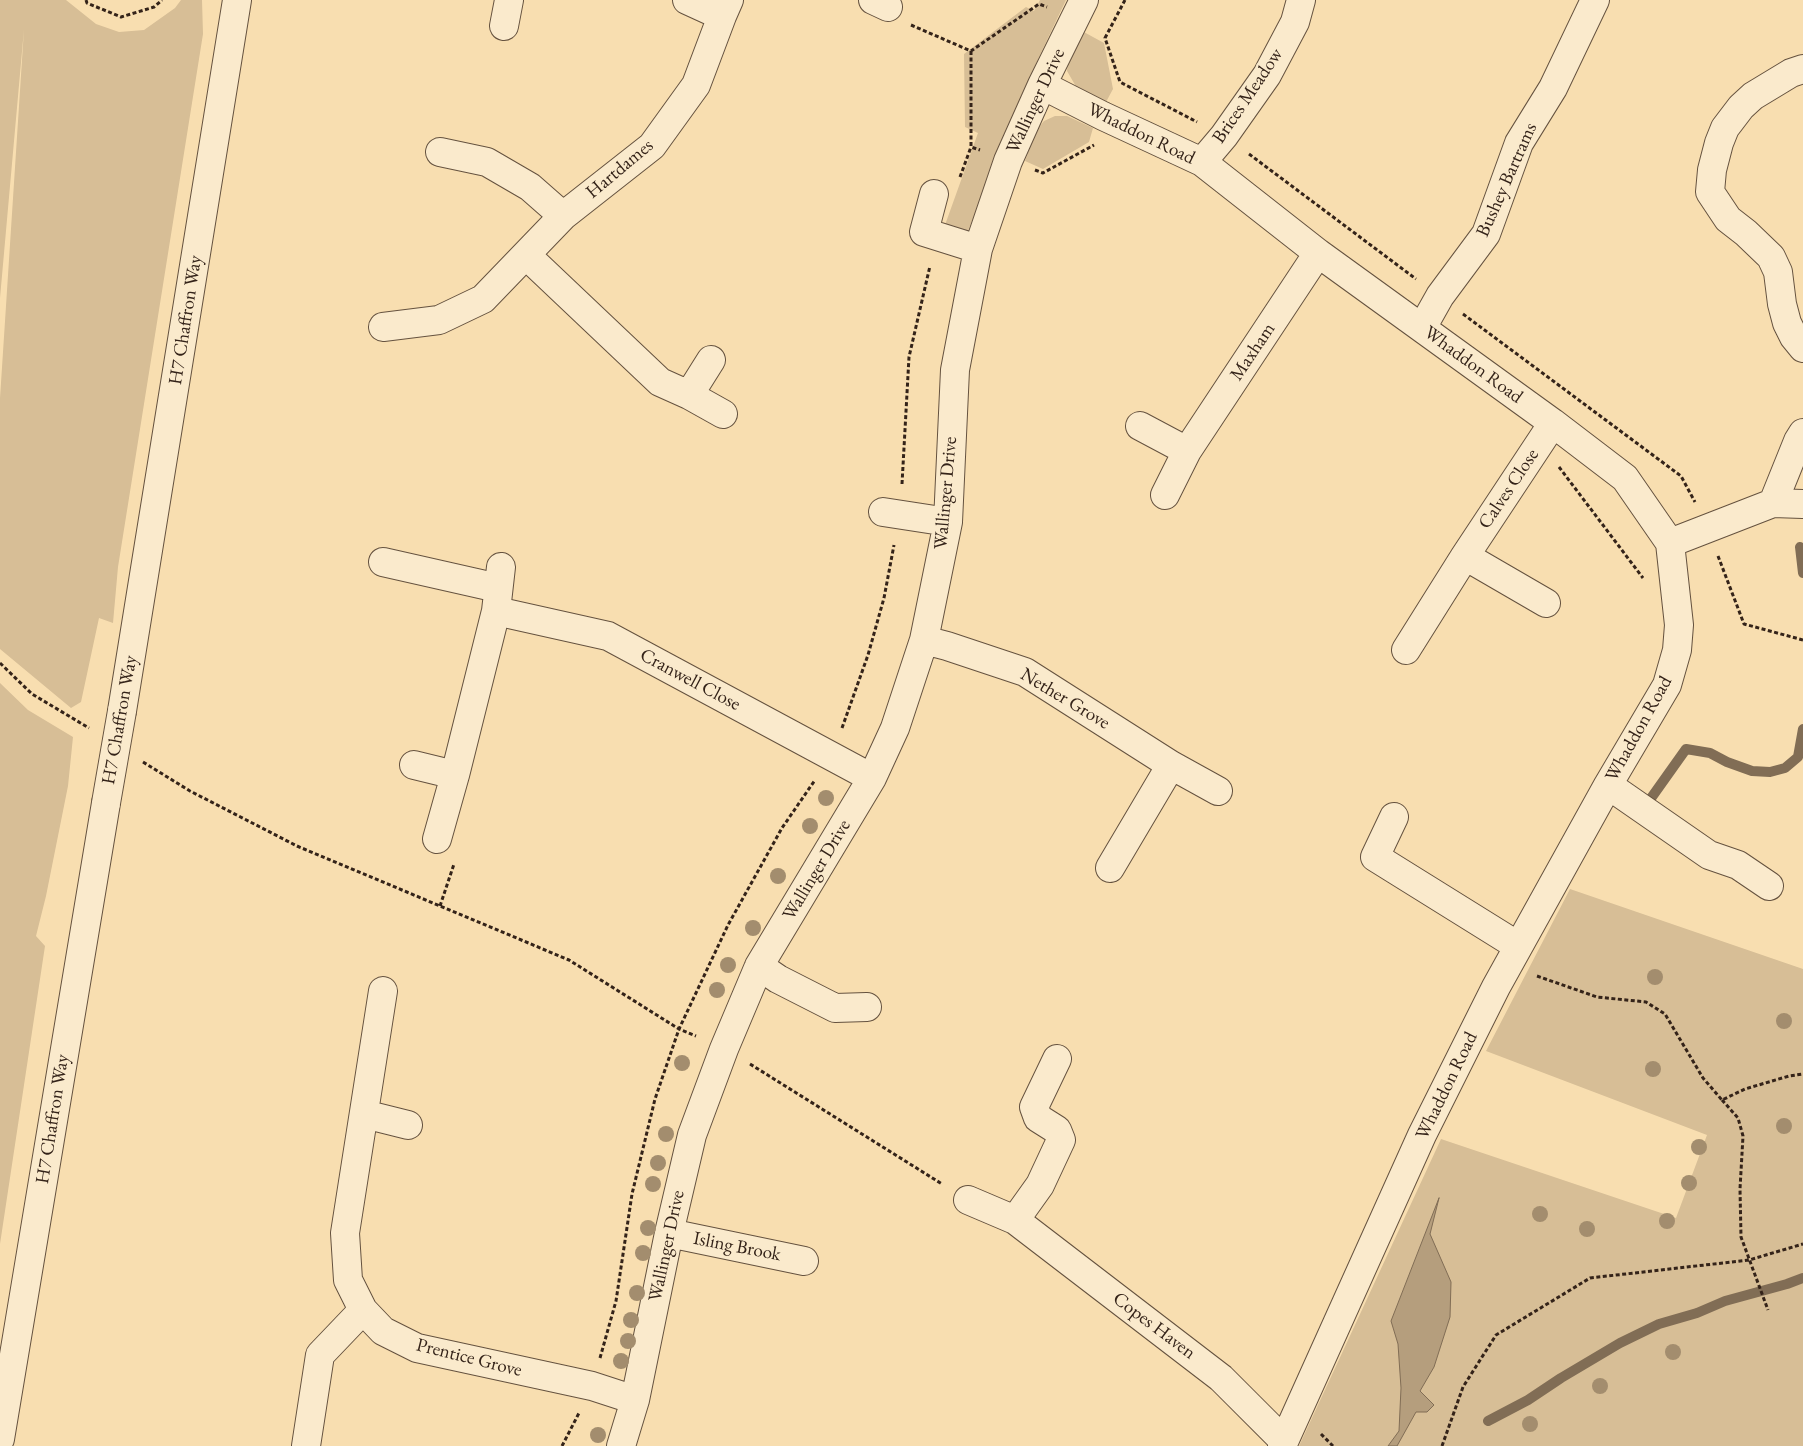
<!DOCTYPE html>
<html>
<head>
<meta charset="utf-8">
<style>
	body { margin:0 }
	canvas { display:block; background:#f8deb0 }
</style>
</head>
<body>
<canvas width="1803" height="1446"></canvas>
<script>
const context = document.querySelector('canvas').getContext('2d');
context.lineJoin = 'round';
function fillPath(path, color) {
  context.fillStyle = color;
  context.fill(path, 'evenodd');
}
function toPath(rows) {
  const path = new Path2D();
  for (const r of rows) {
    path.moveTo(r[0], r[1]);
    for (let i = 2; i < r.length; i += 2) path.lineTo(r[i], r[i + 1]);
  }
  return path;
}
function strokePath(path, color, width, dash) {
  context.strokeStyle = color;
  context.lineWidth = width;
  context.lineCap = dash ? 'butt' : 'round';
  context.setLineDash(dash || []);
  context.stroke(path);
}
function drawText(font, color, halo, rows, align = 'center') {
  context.font = font + ' "EB Garamond",serif';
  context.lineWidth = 4.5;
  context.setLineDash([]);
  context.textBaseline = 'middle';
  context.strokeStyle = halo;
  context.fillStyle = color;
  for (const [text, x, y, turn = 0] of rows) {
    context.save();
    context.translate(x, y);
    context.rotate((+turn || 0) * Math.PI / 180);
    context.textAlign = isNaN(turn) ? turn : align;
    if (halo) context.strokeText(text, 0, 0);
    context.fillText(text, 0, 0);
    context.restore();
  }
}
const green = toPath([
	[0,0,66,0,96,24,119,32,144,30,175,8,181,0,202,0,203,34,118,567,113,623,99,618,81,702,71,708,0,649,0,398,24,29,0,298],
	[1040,0,1066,0,1038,59,967,233,945,225,978,133,965,127,964,54,1026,7,1034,11],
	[1082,31,1104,43,1113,89,1106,102,1078,90,1067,71,1068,60],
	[1055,116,1067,116,1093,128,1089,142,1043,169,1025,161,1036,131,1044,121],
	[0,683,28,710,73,737,68,786,46,896,36,936,45,946,0,1244],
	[1570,889,1803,969,1803,1446,1299,1446,1441,1139,1676,1218,1707,1135,1486,1051]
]);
const water = toPath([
	[1439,1198,1430,1234,1451,1282,1450,1317,1434,1367,1420,1391,1434,1405,1427,1412,1416,1412,1397,1446,1388,1446,1399,1431,1401,1388,1398,1344,1391,1321,1439,1198]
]);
const stream = toPath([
	[1800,547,1803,573],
	[1649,801,1686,749,1710,753,1727,762,1752,771,1770,772,1785,768,1798,757,1803,729],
	[1488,1421,1528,1400,1561,1378,1620,1343,1659,1324,1697,1313,1725,1301,1787,1284,1803,1278]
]);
const path = toPath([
	[86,0,87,3,121,17,154,7,162,0],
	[1125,0,1105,38,1120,82,1197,122],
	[911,25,971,51,1039,4,1047,7],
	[971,51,971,147,980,150],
	[1249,154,1416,279],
	[1035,170,1043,173,1094,145],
	[960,177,971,147],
	[1463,314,1681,476,1695,502],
	[1559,467,1643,578],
	[902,484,909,357,930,266],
	[1718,556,1744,624,1803,640],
	[0,663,32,694,89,728],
	[842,728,868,655,884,598,894,545],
	[143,762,190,791,297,846,569,960,679,1029,696,1036],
	[440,906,454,864],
	[1537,976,1597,997,1646,1002,1665,1014,1703,1078,1722,1100,1745,1089,1789,1076,1803,1074],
	[750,1064,942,1184],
	[1722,1100,1738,1118,1743,1136,1740,1189,1741,1237,1768,1310],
	[600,1358,616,1301,632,1194,655,1099,679,1029,728,925,782,828,815,780],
	[1321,1434,1333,1446],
	[562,1446,579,1413],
	[1442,1446,1463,1387,1496,1335,1590,1278,1749,1260,1803,1244]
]);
const minor = toPath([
	[687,0,722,16,729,0],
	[873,0,888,7],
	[504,26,509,0],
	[1803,69,1791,73,1753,96,1741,107,1725,128,1719,143,1712,170,1710,192,1728,219,1746,233,1771,257,1778,272,1782,304,1787,323,1794,337,1803,348],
	[1042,85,1103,116,1202,162,1318,253,1553,423,1625,478,1670,543,1679,625,1677,650,1667,685,1608,785,1496,987,1422,1135,1282,1446],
	[440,152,487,162,530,187,563,216],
	[1202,162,1224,136,1267,75,1295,22,1301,0],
	[934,194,924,232,978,249],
	[526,255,660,382,689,395,723,414],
	[383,327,439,320,483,299,563,216,652,146,696,85,722,16],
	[1422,328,1440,296,1486,234,1519,143,1553,88,1595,0],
	[689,395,711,360],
	[1140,426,1187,451],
	[1165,495,1187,451,1318,253],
	[1773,503,1803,504],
	[883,512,948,522],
	[1670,543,1773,503,1798,441,1803,433],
	[1465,556,1546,603],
	[383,562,498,588],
	[496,611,608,636,872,778],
	[924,640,947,646,1025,672,1171,765,1218,791],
	[1406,650,1465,556,1553,423],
	[122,711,237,0],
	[414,765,455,775],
	[1608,785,1709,855,1738,865,1769,886],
	[1394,817,1375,857,1518,946],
	[437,839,455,775,496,611,501,567],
	[1110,868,1171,765],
	[759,966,778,979,835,1008,867,1007],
	[383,991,345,1233,348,1280,363,1310,383,1331,417,1348,592,1386,635,1400],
	[364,1114,408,1125],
	[968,1200,1015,1220,1221,1378,1284,1441],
	[1015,1220,1040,1185,1061,1140,1057,1130,1038,1118,1034,1107,1057,1059],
	[669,1233,804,1261],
	[0,1439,106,803],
	[306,1446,320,1355,363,1310],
	[621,1446,635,1400,669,1233,692,1135,724,1049,759,966,872,778,895,728,924,640,948,522,955,370,978,249,1008,161,1042,85,1084,0]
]);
const minorBridge = toPath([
	[106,803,122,711]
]);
const trees = [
	[826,798],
	[810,826],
	[778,876],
	[753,928],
	[728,965],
	[1655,977],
	[717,990],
	[1784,1021],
	[682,1063],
	[1653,1069],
	[1784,1126],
	[666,1134],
	[1699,1147],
	[658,1163],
	[1689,1183],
	[653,1184],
	[1540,1214],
	[1667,1221],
	[648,1228],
	[1587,1229],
	[643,1253],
	[637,1293],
	[631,1320],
	[628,1341],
	[1673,1352],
	[621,1361],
	[1600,1386],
	[1530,1424],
	[598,1435]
];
const streetNames = [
	["Brices Meadow",1248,96,-56],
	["Wallinger Drive",1036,101,-65],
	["Whaddon Road",1141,134,26],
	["Hartdames",620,169,-40],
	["Bushey Bartrams",1507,180,-66],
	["H7 Chaffron Way",186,320,-81],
	["Maxham",1253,352,-56],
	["Whaddon Road",1473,365,36],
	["Calves Close",1509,489,-56],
	["Wallinger Drive",946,493,-85],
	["Cranwell Close",690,680,28],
	["Nether Grove",1065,699,31],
	["H7 Chaffron Way",120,720,-80],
	["Whaddon Road",1639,729,-61],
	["Wallinger Drive",817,870,-59],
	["Whaddon Road",1447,1086,-64],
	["H7 Chaffron Way",53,1119,-81],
	["Wallinger Drive",667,1246,-78],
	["Isling Brook",737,1247,11],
	["Copes Haven",1154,1326,37],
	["Prentice Grove",469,1358,14]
];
fillPath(green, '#d7be96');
fillPath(water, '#b59e7d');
strokePath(water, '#816d55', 1);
strokePath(stream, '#816d55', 10);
strokePath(minor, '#65523f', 30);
strokePath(path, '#342319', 3, [4, 2.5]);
strokePath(minor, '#faeacc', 28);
strokePath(minorBridge, '#65523f', 30, []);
strokePath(minorBridge, '#faeacc', 28);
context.fillStyle = '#a38d6e';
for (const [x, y] of trees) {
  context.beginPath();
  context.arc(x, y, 8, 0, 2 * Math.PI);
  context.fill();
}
drawText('19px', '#342319', '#faeacc', streetNames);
</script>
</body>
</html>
